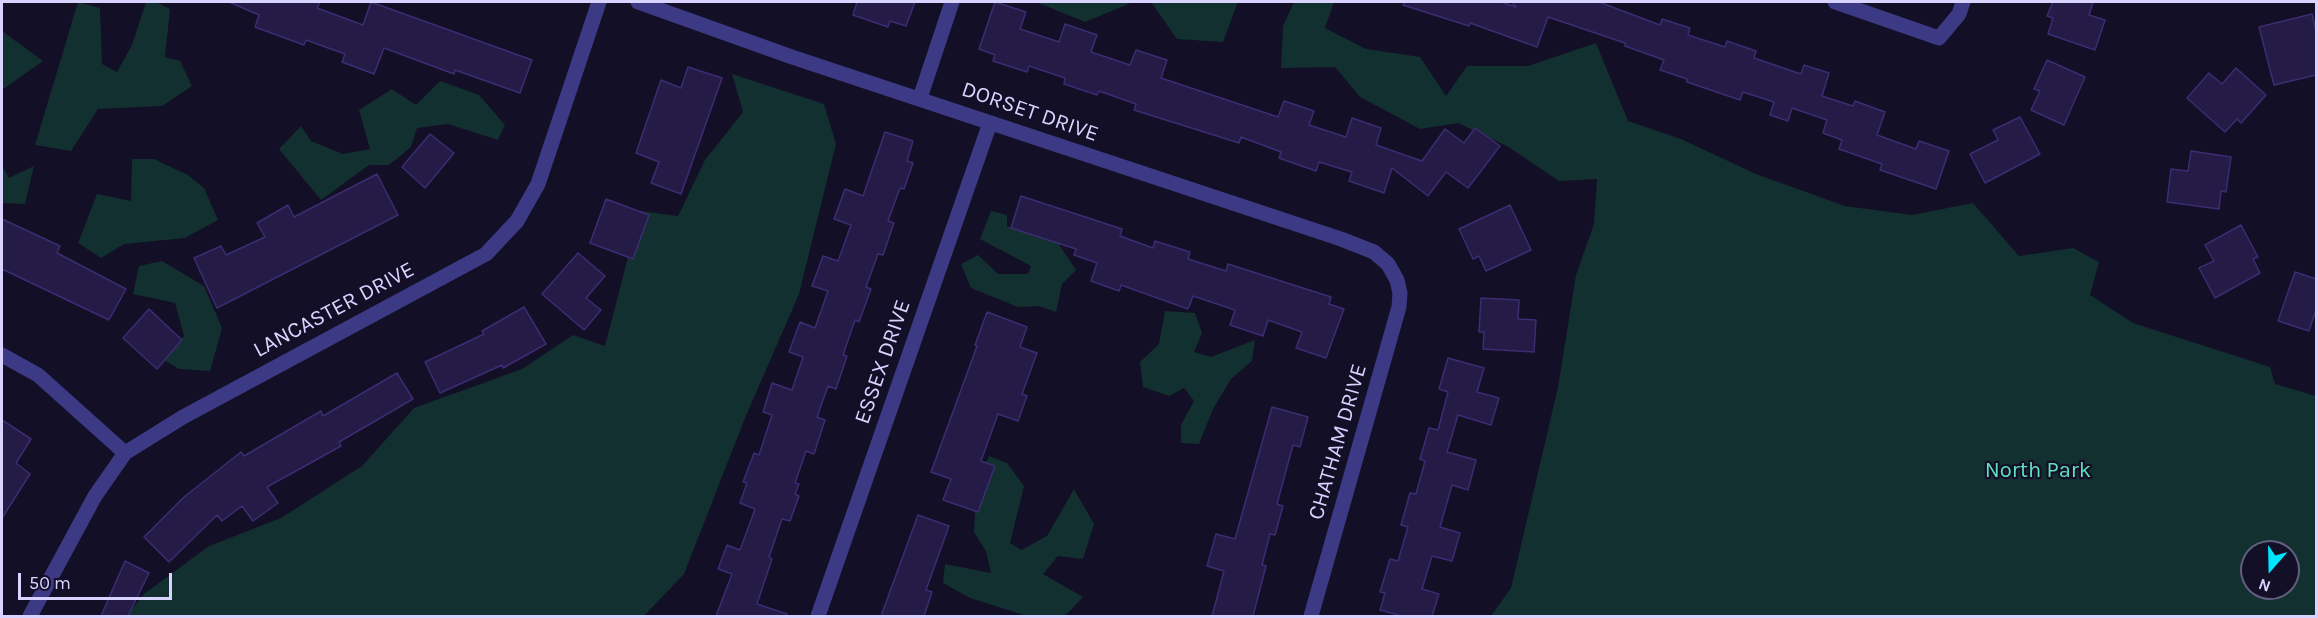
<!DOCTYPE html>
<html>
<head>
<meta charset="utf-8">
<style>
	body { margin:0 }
	#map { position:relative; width:2318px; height:618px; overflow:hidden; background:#130f26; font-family:Karla,sans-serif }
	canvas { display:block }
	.frame { position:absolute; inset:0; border:3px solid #d9d4ff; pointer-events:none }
	.north { position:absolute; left:2240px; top:540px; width:60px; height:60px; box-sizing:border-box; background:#130f26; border:2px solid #625e7d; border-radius:50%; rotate:200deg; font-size:16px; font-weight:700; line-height:24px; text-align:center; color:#d9d4ff }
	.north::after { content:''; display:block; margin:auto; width:21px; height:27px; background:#00e5ff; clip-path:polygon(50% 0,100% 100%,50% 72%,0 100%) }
	.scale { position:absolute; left:18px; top:573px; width:154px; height:27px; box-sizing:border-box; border:3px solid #d9d4ff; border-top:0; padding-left:8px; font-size:18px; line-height:21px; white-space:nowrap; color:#d9d4ff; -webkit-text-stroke:4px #130f26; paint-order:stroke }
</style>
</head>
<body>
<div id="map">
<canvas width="2318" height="618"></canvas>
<div class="frame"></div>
<div class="north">N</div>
<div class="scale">50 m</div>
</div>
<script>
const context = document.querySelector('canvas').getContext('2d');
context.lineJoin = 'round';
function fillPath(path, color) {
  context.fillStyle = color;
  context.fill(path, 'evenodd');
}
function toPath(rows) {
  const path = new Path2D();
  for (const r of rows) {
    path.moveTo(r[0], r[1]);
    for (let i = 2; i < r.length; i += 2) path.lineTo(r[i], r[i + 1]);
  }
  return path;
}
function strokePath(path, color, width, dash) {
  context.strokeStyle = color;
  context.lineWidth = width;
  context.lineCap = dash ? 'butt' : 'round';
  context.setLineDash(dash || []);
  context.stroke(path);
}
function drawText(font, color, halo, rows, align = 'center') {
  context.font = font + ' Karla,sans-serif';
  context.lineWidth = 4.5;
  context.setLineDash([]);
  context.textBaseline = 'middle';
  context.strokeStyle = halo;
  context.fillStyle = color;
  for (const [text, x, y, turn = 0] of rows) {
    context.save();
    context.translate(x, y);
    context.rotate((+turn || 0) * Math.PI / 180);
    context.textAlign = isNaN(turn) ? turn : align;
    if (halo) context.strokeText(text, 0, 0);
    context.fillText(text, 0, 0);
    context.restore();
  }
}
const green = toPath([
	[78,2,100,8,102,64,117,72,132,45,146,2,156,2,170,9,165,57,180,61,192,86,162,106,98,109,71,151,35,145],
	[1036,2,1133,2,1085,22],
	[1151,2,1238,2,1223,42,1177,39],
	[1294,2,1334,2,1325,28,1366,49,1420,57,1446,96,1467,66,1528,66,1596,43,1628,121,1681,139,1756,174,1845,206,1912,215,1973,203,2019,256,2073,248,2099,262,2090,295,2133,323,2270,367,2275,384,2316,396,2316,616,1491,616,1511,588,1558,387,1576,275,1594,224,1597,179,1559,181,1507,146,1458,123,1420,129,1360,97,1335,67,1281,68,1283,26],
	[2252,552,2288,552,2288,588,2252,588],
	[2,31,43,61,2,90],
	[732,74,824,104,836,144,799,294,745,418,684,574,644,616,127,616,144,594,209,546,281,518,362,466,414,408,522,369,573,335,605,346,640,211,678,216,705,160,743,112],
	[440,81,479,95,505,125,498,140,448,124,417,128,411,147,389,165,369,165,321,200,279,149,301,126,311,141,343,154,370,149,359,110,392,89,416,105],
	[132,159,154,159,188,175,204,188,218,220,185,238,124,244,101,258,78,243,97,194,131,201],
	[2,166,9,178,34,166,25,204,2,203],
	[991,211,1007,215,1007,226,1058,243,1076,270,1062,284,1056,312,1039,306,1018,307,971,288,961,264,978,255,998,274,1028,274,1031,266,980,239],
	[162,261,204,286,222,328,210,371,179,369,164,360,184,336,175,303,133,294,139,266],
	[1165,311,1195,313,1202,333,1194,352,1211,357,1255,340,1252,361,1231,379,1213,409,1199,444,1181,443,1181,425,1194,401,1184,388,1169,396,1143,387,1140,362,1159,344],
	[989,456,1007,463,1024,486,1010,543,1021,550,1047,536,1074,489,1094,524,1083,559,1058,556,1043,574,1083,597,1065,616,1027,616,970,598,943,583,945,564,991,573,986,551,974,532,976,488]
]);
const building = toPath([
	[229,2,320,2,317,8,363,25,371,2,532,60,520,93,455,70,454,74,384,48,374,74,342,62,345,54,306,40,304,45,255,27,259,15,229,2],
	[857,2,915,2,906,26,890,21,888,27,853,15,857,2],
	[995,2,1026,12,1020,29,1059,42,1065,24,1097,35,1091,52,1130,65,1136,50,1167,60,1161,78,1278,117,1284,101,1314,111,1309,125,1346,137,1352,118,1381,128,1376,145,1422,161,1445,129,1464,143,1475,128,1500,146,1468,188,1446,172,1428,196,1392,168,1384,193,1349,181,1352,172,1319,162,1316,171,1279,158,1281,152,1241,137,1239,143,1134,110,1136,104,1099,91,1097,95,1064,84,1065,78,1029,66,1027,72,993,61,995,55,979,49,995,2],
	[1404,2,1501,2,1516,7,1512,2,1599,2,1660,25,1662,19,1690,28,1688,35,1725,47,1727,41,1756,51,1754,58,1801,74,1804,65,1829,73,1822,96,1853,106,1855,101,1885,112,1877,135,1916,149,1919,141,1949,151,1936,189,1880,170,1882,164,1839,149,1842,140,1823,133,1827,120,1792,108,1788,121,1770,115,1774,102,1743,92,1740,100,1687,82,1687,79,1660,70,1664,60,1625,46,1625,43,1548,17,1537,47,1470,23,1469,26,1403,5,1404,2],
	[2053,2,2093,2,2089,15,2105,20,2095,50,2048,34,2053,18,2047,16,2053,2],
	[2312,14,2316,31,2316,75,2274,85,2259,27,2312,14],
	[2047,60,2085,77,2064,125,2031,110,2040,91,2034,89,2047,60],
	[688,67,722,78,681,194,651,183,659,162,636,153,661,80,681,88,688,67],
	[2236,68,2266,95,2241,123,2237,119,2225,132,2187,98,2209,73,2222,84,2236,68],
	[2020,117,2040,154,1985,183,1970,154,1998,140,1993,130,2020,117],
	[885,132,913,141,907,161,913,163,904,189,900,188,888,221,894,223,883,255,878,254,866,287,871,289,859,322,855,320,843,355,847,356,836,389,828,386,817,417,825,420,814,454,806,451,795,483,799,484,795,494,799,496,790,521,782,519,769,557,772,559,757,604,787,614,786,616,716,616,732,574,718,569,727,545,740,550,755,509,740,503,747,483,743,482,754,453,759,455,772,415,763,412,772,383,792,390,803,357,789,352,800,322,815,328,828,291,812,286,823,256,838,261,851,225,834,219,845,189,863,196,885,132],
	[430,134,454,153,425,188,402,167,430,134],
	[2191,151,2231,157,2226,192,2221,191,2219,209,2167,202,2171,169,2188,171,2191,151],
	[377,174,398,215,217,308,194,258,221,246,226,255,265,237,257,223,288,205,294,217,377,174],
	[1021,196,1122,229,1120,236,1153,248,1155,241,1190,252,1188,259,1226,271,1228,264,1331,297,1329,304,1344,309,1326,358,1296,348,1302,332,1268,320,1263,336,1230,325,1235,310,1193,296,1188,309,1121,285,1119,291,1091,281,1097,263,1074,255,1076,249,1011,228,1021,196],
	[606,199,649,215,633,259,590,243,606,199],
	[1510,205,1531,250,1486,271,1479,256,1473,259,1459,229,1510,205],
	[2,219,60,246,57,253,126,289,109,320,2,269,2,219],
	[2241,225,2258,257,2253,259,2260,273,2215,298,2199,268,2214,261,2205,245,2241,225],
	[578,253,605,276,586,298,601,310,584,330,542,294,578,253],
	[2295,272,2316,279,2316,310,2309,331,2278,321,2295,272],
	[1481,298,1519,300,1518,319,1536,320,1534,352,1483,349,1484,332,1479,332,1481,298],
	[524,307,546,344,503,368,502,365,440,393,425,362,484,334,482,331,524,307],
	[149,309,182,340,157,369,123,338,149,309],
	[987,312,1027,327,1020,347,1037,353,1022,394,1027,396,1018,421,998,414,981,461,995,466,978,512,943,500,951,479,931,472,977,346,975,345,987,312],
	[1448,358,1484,368,1477,392,1499,398,1491,425,1458,415,1447,452,1476,460,1468,490,1452,485,1440,527,1460,533,1452,561,1432,556,1422,589,1439,594,1432,616,1402,616,1380,610,1385,593,1380,592,1390,559,1398,561,1408,527,1401,525,1410,493,1416,494,1425,461,1420,459,1429,428,1438,430,1448,392,1439,389,1448,358],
	[397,373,413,399,339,442,341,446,267,487,278,503,253,521,242,506,222,521,217,515,169,562,144,537,184,497,241,452,244,456,321,411,323,416,397,373],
	[1272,407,1308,417,1300,447,1293,445,1277,504,1283,506,1275,535,1270,534,1262,565,1266,566,1253,616,1212,616,1224,571,1207,566,1216,534,1235,539,1272,407],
	[2,420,31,439,16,463,30,474,2,518,2,420],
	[918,515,949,526,926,590,932,592,924,616,881,616,918,515],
	[125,561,149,573,128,616,101,616,125,561]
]);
const minor = toPath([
	[638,2,792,57,1341,239,1374,252,1388,264,1397,280,1400,293,1399,307,1311,616],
	[1835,2,1939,38,1959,14,1963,2],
	[920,98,952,2],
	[2,355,38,375,125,453],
	[30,616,95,496,125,453,183,417,486,254,517,221,538,184,599,2],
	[818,616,990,123]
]);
const streetNames = [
	["DORSET DRIVE",1030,112,19],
	["LANCASTER DRIVE",334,310,-28],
	["ESSEX DRIVE",883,362,-71],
	["CHATHAM DRIVE",1338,442,-74]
];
const parkNames = [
	["North Park",2038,471]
];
fillPath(green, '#12302f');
fillPath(building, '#241b47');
strokePath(building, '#3b2d73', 1.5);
strokePath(minor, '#3d3a85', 15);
drawText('22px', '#d9d4ff', '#130f26', streetNames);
drawText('22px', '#5fe0c0', '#130f26', parkNames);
</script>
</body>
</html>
